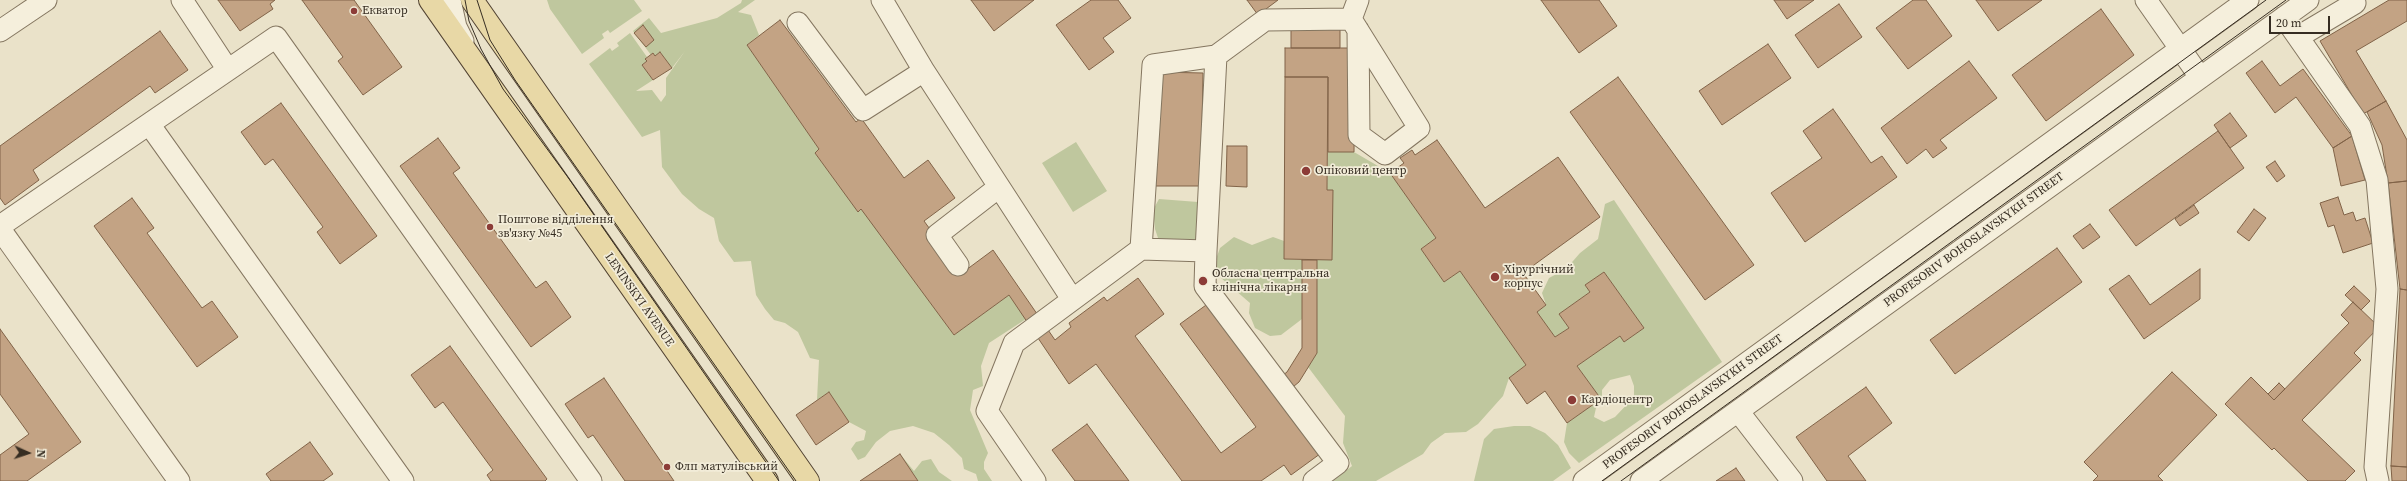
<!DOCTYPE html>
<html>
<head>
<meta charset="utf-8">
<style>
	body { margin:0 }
	#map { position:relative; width:2407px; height:481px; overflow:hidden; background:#eae2c9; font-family:"Source Serif 4",serif }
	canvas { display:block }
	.north { position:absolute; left:8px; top:433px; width:40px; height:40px; -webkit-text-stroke:3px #f2ecd8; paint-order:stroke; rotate:93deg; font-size:11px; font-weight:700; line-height:16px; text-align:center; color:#362d22 }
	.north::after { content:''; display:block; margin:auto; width:14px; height:18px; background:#362d22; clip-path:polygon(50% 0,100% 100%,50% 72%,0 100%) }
	.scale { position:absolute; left:2269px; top:16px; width:61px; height:18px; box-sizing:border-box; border:2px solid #362d22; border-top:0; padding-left:5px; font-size:12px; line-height:14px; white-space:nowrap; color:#362d22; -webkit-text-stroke:3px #f2ecd8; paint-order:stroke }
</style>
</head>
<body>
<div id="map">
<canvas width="2407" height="481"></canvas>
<div class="north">N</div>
<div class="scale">20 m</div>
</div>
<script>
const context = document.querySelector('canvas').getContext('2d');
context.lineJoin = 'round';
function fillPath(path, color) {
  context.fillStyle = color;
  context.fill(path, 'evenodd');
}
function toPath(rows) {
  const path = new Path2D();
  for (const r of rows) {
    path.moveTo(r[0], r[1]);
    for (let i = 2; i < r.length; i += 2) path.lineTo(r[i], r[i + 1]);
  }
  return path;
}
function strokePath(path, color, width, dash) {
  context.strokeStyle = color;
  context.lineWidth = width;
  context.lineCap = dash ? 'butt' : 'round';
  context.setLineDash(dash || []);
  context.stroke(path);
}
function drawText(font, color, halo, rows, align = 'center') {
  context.font = font + ' "Source Serif 4",serif';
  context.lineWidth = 3.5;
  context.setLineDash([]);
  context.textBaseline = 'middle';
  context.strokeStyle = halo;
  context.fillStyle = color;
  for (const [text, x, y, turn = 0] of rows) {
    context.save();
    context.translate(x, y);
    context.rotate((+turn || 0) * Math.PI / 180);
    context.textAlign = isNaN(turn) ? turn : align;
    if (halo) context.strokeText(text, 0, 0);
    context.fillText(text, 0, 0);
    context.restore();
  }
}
const green = toPath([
	[547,0,634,0,642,11,610,33,608,30,602,34,604,38,582,54,550,9],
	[742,0,755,0,738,12,751,15,759,35,747,45,819,149,815,153,858,211,862,209,954,335,1009,295,1026,319,989,343,981,366,983,386,973,390,970,410,988,453,984,462,984,469,992,481,978,481,976,474,964,469,962,458,949,445,934,433,913,426,890,431,876,442,865,457,858,460,851,449,856,442,864,440,866,431,849,422,829,392,817,400,819,360,810,358,798,332,785,323,774,320,765,309,756,295,751,261,734,262,719,241,714,218,699,209,682,194,662,167,660,130,642,137,589,64,610,48,612,51,619,46,617,43,630,33,647,57,645,59,647,61,642,65,653,80,636,91,652,90,661,102,666,95,666,78,685,51,672,68,660,52,655,56,653,53,651,55,633,31,649,18,661,33,717,18,741,3],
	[1076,142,1107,191,1073,212,1042,163],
	[1328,152,1354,152,1390,173,1436,238,1421,249,1444,282,1460,271,1526,365,1509,378,1503,396,1478,424,1466,432,1445,433,1431,443,1423,454,1376,481,1333,481,1352,466,1343,443,1345,416,1308,367,1317,353,1317,260,1327,190],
	[1159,199,1198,202,1197,246,1160,244,1155,229,1153,210],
	[1614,200,1722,362,1579,463,1569,453,1564,442,1567,423,1601,399,1577,366,1620,336,1624,342,1644,328,1604,272,1585,285,1590,292,1559,314,1569,328,1555,337,1537,312,1546,305,1542,293,1549,278,1566,269,1580,253,1598,239,1605,204],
	[1630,375,1634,386,1634,397,1615,417,1604,422,1594,417,1596,408,1602,399,1602,390,1610,380],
	[1234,237,1252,245,1273,237,1284,241,1284,259,1302,260,1302,319,1281,335,1270,336,1255,328,1249,313,1250,303,1221,278,1215,262,1220,248],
	[1514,426,1530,426,1545,433,1558,445,1571,468,1553,481,1474,481,1484,439,1494,429],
	[900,454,914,471,922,461,931,459,939,472,952,481,918,481]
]);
const building = toPath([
	[218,0,275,0,270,4,273,9,240,31,218,0],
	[302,0,354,0,402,67,363,95,338,61,343,57,302,0],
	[971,0,1034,0,994,31,971,0],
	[1091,0,1118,0,1131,18,1103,38,1114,52,1089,70,1056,25,1091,0],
	[1247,0,1278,0,1258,15,1247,0],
	[1541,0,1599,0,1617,26,1579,53,1541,0],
	[1774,0,1814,0,1787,19,1774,0],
	[1913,0,1926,0,1952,36,1908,69,1876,28,1913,0],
	[1976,0,2042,0,1998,31,1976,0],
	[2389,0,2407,0,2407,21,2356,51,2386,101,2363,114,2320,41,2389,0],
	[1839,4,1862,37,1818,68,1795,35,1839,4],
	[2101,9,2134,55,2046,121,2012,75,2101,9],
	[780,20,856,122,861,118,904,178,928,160,955,198,924,221,962,273,993,250,1055,340,1071,327,1069,323,1104,297,1107,301,1138,278,1164,314,1135,336,1221,453,1256,427,1180,324,1213,300,1324,451,1291,475,1284,465,1261,481,1182,481,1096,364,1069,384,1009,295,954,335,861,209,858,212,815,153,819,149,747,45,780,20],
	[1291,24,1340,24,1340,48,1291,48,1291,24],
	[643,25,654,40,646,47,634,33,643,25],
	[160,31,188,70,155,93,150,86,33,170,39,180,5,205,0,198,0,146,160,31],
	[1768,44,1791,78,1722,125,1699,91,1768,44],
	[1285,48,1355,48,1354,152,1328,152,1328,77,1285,77,1285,48],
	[660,52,672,68,653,80,642,65,647,61,645,59,653,53,655,56,660,52],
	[1969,61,1997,98,1940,140,1947,148,1933,158,1926,149,1907,164,1881,128,1969,61],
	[2262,61,2280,86,2303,69,2352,136,2333,148,2296,97,2275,113,2246,73,2262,61],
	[1157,72,1203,73,1201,186,1155,186,1157,72],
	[1285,77,1328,77,1327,190,1333,190,1332,260,1284,259,1285,77],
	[1618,77,1754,265,1705,300,1570,112,1618,77],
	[2386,101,2407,140,2407,181,2388,183,2382,145,2367,112,2386,101],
	[281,103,377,236,340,264,317,232,323,227,273,159,265,165,241,132,281,103],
	[1833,109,1871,163,1882,156,1897,177,1805,242,1771,193,1822,158,1803,131,1833,109],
	[2230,113,2247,136,2230,148,2214,125,2230,113],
	[2218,131,2244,168,2136,246,2109,210,2218,131],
	[2352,136,2365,180,2341,186,2333,148,2352,136],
	[438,138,460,168,453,173,536,288,546,281,571,317,531,347,400,166,438,138],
	[1437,140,1485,208,1558,157,1600,217,1523,273,1546,305,1537,312,1555,337,1569,328,1559,314,1590,292,1585,285,1604,272,1644,328,1624,342,1620,336,1577,366,1601,399,1567,423,1545,391,1527,404,1509,378,1526,365,1460,271,1444,282,1421,249,1436,238,1390,173,1404,163,1400,158,1412,150,1415,155,1437,140],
	[1227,146,1247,146,1247,187,1226,186,1227,146],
	[2275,161,2285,176,2277,182,2266,167,2275,161],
	[2407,181,2407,290,2400,289,2388,183,2407,181],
	[2338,197,2344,215,2353,212,2356,221,2365,218,2373,243,2343,253,2334,225,2328,227,2320,203,2338,197],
	[132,198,154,228,147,233,202,308,212,301,238,337,197,367,94,226,132,198],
	[2194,205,2199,213,2180,226,2175,219,2194,205],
	[2254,209,2266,218,2249,241,2237,232,2254,209],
	[2090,224,2100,237,2083,249,2073,236,2090,224],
	[2057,248,2082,282,1955,374,1930,340,2057,248],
	[1302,260,1317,260,1317,353,1299,382,1288,391,1278,379,1287,372,1302,348,1302,260],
	[2200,269,2200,299,2144,339,2109,289,2129,275,2150,305,2200,269],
	[2354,286,2370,301,2361,310,2345,295,2354,286],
	[2400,289,2407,290,2407,467,2391,466,2400,289],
	[2353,302,2379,327,2354,353,2361,360,2302,420,2355,471,2345,481,2308,481,2274,448,2272,450,2225,404,2251,377,2274,400,2349,323,2341,315,2353,302],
	[0,329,81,442,27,481,0,481,0,455,29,434,0,394,0,329],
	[450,346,547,479,545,481,491,481,487,475,493,470,443,402,435,408,411,375,450,346],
	[2172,372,2217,415,2158,476,2163,481,2093,481,2098,476,2084,462,2172,372],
	[604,378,674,481,625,481,593,435,588,438,565,404,604,378],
	[2279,383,2285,389,2274,400,2268,394,2279,383],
	[1866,387,1892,423,1848,456,1866,481,1827,481,1796,437,1866,387],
	[829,392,849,422,816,445,796,415,829,392],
	[1087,424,1129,481,1075,481,1052,450,1087,424],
	[310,442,333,474,323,481,271,481,266,474,310,442],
	[900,454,918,481,860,481,869,475,900,454],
	[2391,466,2407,467,2407,481,2392,481,2391,466],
	[1736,468,1745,481,1716,481,1736,468]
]);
const minor = toPath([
	[182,0,228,70],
	[450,0,456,27,463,41],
	[882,0,924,71,1072,299],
	[2146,0,2200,77],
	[2284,17,2360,126,2377,180,2387,289,2375,467,2378,481],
	[1351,19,1419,128,1385,154,1359,135,1358,30],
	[798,23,863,110,924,71],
	[0,31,46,0],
	[2298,37,2355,3],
	[149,124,403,481],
	[0,226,276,37,591,481],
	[0,229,179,481],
	[1141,249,1206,251,1205,286,1338,463,1314,481],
	[1206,251,1216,56],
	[958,265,937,235,999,187],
	[1738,411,1792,481],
	[1035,481,987,411,1014,343,1141,249,1153,65,1216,56,1265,20,1351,19,1358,0],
	[1584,481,2248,0],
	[1641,481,2308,0]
]);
const major = toPath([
	[430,0,767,481],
	[472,0,808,481]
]);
const tram = toPath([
	[465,0,469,21,481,49,503,89,567,176,779,481],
	[477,0,490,40,515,80,796,481],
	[1602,481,2266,0],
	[1621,481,2286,0]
]);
const markers = [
	[354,11,4,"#8c3c37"],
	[1306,171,5,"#8c3c37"],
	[490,227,4,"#8c3c37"],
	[1495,277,5,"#8c3c37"],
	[1203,281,5,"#8c3c37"],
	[1572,400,5,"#8c3c37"],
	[667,467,4,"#8c3c37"]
];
const poiNames = [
	["Екватор",362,11],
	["Опіковий центр",1315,171],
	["Поштове відділення",498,220],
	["зв'язку №45",498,234],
	["Хірургічний",1504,270],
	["корпус",1504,284],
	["Обласна центральна",1212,274],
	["клінічна лікарня",1212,288],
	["Кардіоцентр",1581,400],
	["Флп матулівський",675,467]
];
const streetNames = [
	["PROFESORIV BOHOSLAVSKYKH STREET",1974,240,-36],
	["LENINSKYI AVENUE",639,300,55],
	["PROFESORIV BOHOSLAVSKYKH STREET",1693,402,-36]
];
fillPath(green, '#bfc79e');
fillPath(building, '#c3a384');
strokePath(building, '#816348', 1);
strokePath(minor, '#847660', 23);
strokePath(major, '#534433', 24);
strokePath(minor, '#f5efdc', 21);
strokePath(major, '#e8d8a6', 22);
strokePath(tram, '#362d22', 1);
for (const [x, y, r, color] of markers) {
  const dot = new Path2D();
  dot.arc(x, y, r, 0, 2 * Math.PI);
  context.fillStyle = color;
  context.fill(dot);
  strokePath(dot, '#f2ecd8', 1.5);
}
drawText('12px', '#362d22', '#f2ecd8', poiNames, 'left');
drawText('12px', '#362d22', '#f2ecd8', streetNames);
</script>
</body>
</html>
